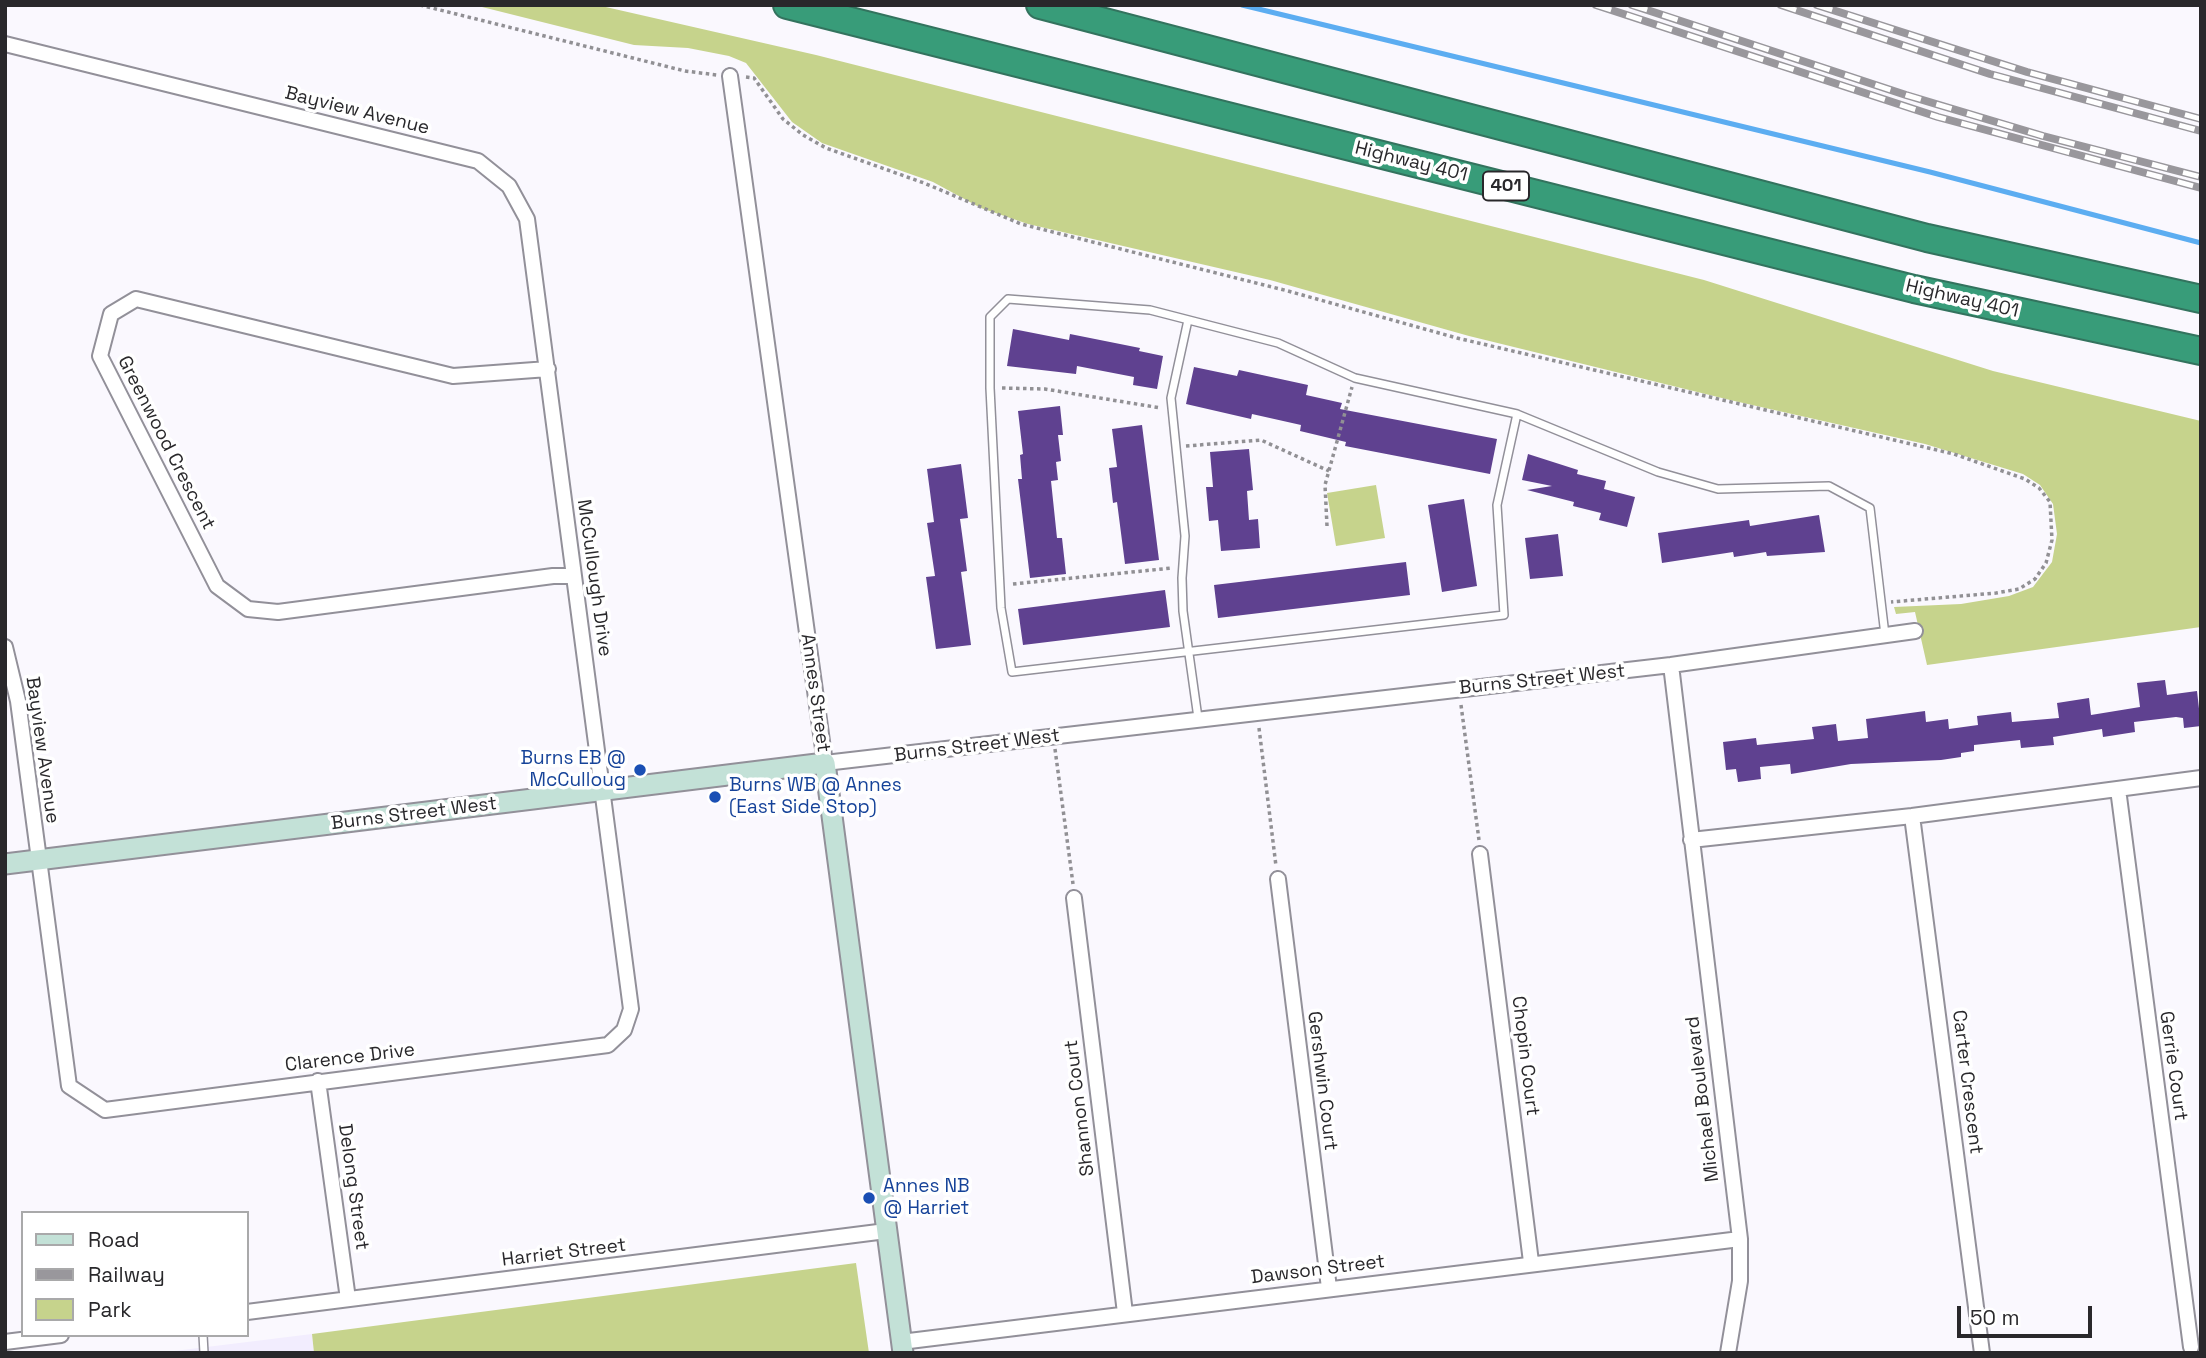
<!DOCTYPE html>
<html>
<head>
<meta charset="utf-8">
<style>
	body { margin:0 }
	#map { position:relative; width:2206px; height:1358px; overflow:hidden; background:#faf8fe; font-family:"Space Grotesk",sans-serif }
	canvas { display:block }
	.frame { position:absolute; inset:0; border:7px solid #29282b; pointer-events:none }
	.legend { position:absolute; left:21px; top:1211px; width:228px; height:126px; box-sizing:border-box; background:#fff; border:2px solid #a9a9aa; margin:0; padding:9px 12px; list-style:none; font-size:21px; color:#29282b }
	.legend li { display:flex; align-items:center; gap:14px; height:35px }
	.legend b { width:35px; border:2px solid #a9a9aa }
	.scale { position:absolute; left:1957px; top:1306px; width:135px; height:32px; box-sizing:border-box; border:4px solid #29282b; border-top:0; padding-left:9px; font-size:21px; line-height:24px; white-space:nowrap; color:#29282b; -webkit-text-stroke:5px #fff; paint-order:stroke }
</style>
</head>
<body>
<div id="map">
<canvas width="2206" height="1358"></canvas>
<div class="frame"></div>
<ul class="legend">
<li><b style="height:9px;background:#c3e1d7"></b>Road</li>
<li><b style="height:9px;background:#99979c"></b>Railway</li>
<li><b style="height:19px;background:#c6d38c"></b>Park</li>
</ul>
<div class="scale">50 m</div>
</div>
<script>
const context = document.querySelector('canvas').getContext('2d');
context.lineJoin = 'round';
function fillPath(path, color) {
  context.fillStyle = color;
  context.fill(path, 'evenodd');
}
function toPath(rows) {
  const path = new Path2D();
  for (const r of rows) {
    path.moveTo(r[0], r[1]);
    for (let i = 2; i < r.length; i += 2) path.lineTo(r[i], r[i + 1]);
  }
  return path;
}
function strokePath(path, color, width, dash) {
  context.strokeStyle = color;
  context.lineWidth = width;
  context.lineCap = dash ? 'butt' : 'round';
  context.setLineDash(dash || []);
  context.stroke(path);
}
function drawText(font, color, halo, rows, align = 'center') {
  context.font = font + ' "Space Grotesk",sans-serif';
  context.lineWidth = 7;
  context.setLineDash([]);
  context.textBaseline = 'middle';
  context.strokeStyle = halo;
  context.fillStyle = color;
  for (const [text, x, y, turn = 0] of rows) {
    context.save();
    context.translate(x, y);
    context.rotate((+turn || 0) * Math.PI / 180);
    context.textAlign = isNaN(turn) ? turn : align;
    if (halo) context.strokeText(text, 0, 0);
    context.fillText(text, 0, 0);
    context.restore();
  }
}
const built = toPath([
	[312,1334,314,1353,158,1353]
]);
const green = toPath([
	[474,5,597,5,816,55,1704,280,1993,371,2201,421,2201,627,1927,665,1915,612,1896,614,1894,607,1961,604,2009,596,2033,587,2052,562,2057,534,2053,504,2040,485,2023,474,1925,444,1730,400,1469,336,1270,280,1028,224,981,208,933,182,822,143,792,122,746,63,729,56,688,48,634,45],
	[1376,485,1385,538,1336,546,1327,493],
	[856,1263,869,1353,314,1353,312,1334]
]);
const stream = toPath([
	[1242,5,1930,172,2201,243]
]);
const building = toPath([
	[1013,329,1069,340,1070,334,1140,348,1139,351,1163,356,1157,389,1133,385,1134,377,1077,366,1076,374,1007,366],
	[1194,367,1237,376,1239,370,1308,385,1306,395,1342,403,1340,409,1497,439,1490,474,1345,446,1346,442,1300,431,1301,425,1252,414,1251,419,1186,404],
	[1060,406,1063,435,1058,435,1061,461,1056,462,1058,480,1051,481,1057,538,1062,538,1066,574,1030,578,1018,479,1022,479,1020,455,1023,454,1018,411],
	[1142,425,1159,560,1125,564,1117,502,1113,503,1109,468,1117,467,1112,429],
	[1249,449,1253,490,1247,491,1249,520,1258,519,1260,548,1221,551,1218,520,1209,521,1206,487,1213,487,1210,452],
	[1528,454,1578,470,1577,474,1606,481,1604,489,1635,497,1627,527,1599,520,1601,513,1573,506,1574,502,1527,490,1552,486,1522,480],
	[961,464,968,518,960,519,967,571,961,572,971,645,936,649,926,577,935,576,927,523,934,522,927,469],
	[1464,499,1477,586,1442,592,1428,505],
	[1819,515,1825,552,1767,556,1766,552,1734,557,1733,552,1662,563,1658,533,1749,520,1750,526],
	[1558,534,1563,576,1530,579,1525,538],
	[1406,562,1410,595,1218,618,1214,585],
	[1165,590,1170,627,1023,645,1018,609],
	[2165,680,2167,695,2197,691,2201,726,2184,728,2183,718,2176,717,2134,722,2135,732,2103,737,2102,729,2053,737,2054,745,2021,748,2020,740,1974,745,1974,751,1961,753,1961,757,1941,760,1851,764,1791,774,1790,764,1760,767,1761,779,1738,782,1736,769,1726,770,1723,742,1756,738,1757,745,1814,739,1812,727,1836,724,1838,741,1868,738,1866,719,1925,711,1926,722,1948,719,1949,729,1978,725,1977,716,2011,712,2012,722,2059,718,2057,703,2089,698,2091,715,2140,707,2137,683]
]);
const path = toPath([
	[420,5,685,71,717,75],
	[746,77,754,78,783,119,803,135,826,148,924,183,1021,224,1288,291,1457,338,1954,454,2025,479,2039,488,2050,502,2052,540,2046,563,2035,579,2019,589,1996,593,1891,602],
	[1002,388,1045,389,1161,408],
	[1186,446,1261,440,1329,471],
	[1327,526,1325,485,1352,387],
	[1013,584,1172,568],
	[1461,705,1479,840],
	[1259,728,1276,866],
	[1055,749,1073,884]
]);
const lane = toPath([
	[1188,320,1171,398,1185,536,1182,578,1183,611,1198,718],
	[1517,414,1497,505,1504,615,1012,672,1001,608,990,388,990,317,1008,299,1150,310,1278,343,1355,378,1517,414,1658,472,1718,489,1829,486,1870,508,1885,635],
	[203,1335,204,1353]
]);
const street = toPath([
	[5,44,478,161,509,186,527,219,631,1009,624,1030,608,1045,105,1110,69,1086,18,701,5,647],
	[730,76,825,763,1671,665,1915,631],
	[548,369,453,376,136,299,111,314,100,356,217,586,248,609,278,612,553,576,574,576],
	[1671,665,1740,1239,1740,1281,1728,1353],
	[2118,789,2191,1347],
	[1912,816,1982,1353],
	[1691,840,1912,816,2201,778],
	[1480,854,1531,1262],
	[1278,879,1329,1288],
	[1074,898,1125,1313],
	[318,1081,348,1299],
	[247,1312,886,1231],
	[5,1342,61,1335],
	[901,1342,1740,1239]
]);
const secondary = toPath([
	[5,864,825,763,903,1353]
]);
const highway = toPath([
	[787,5,1914,289,2201,351],
	[1040,5,1927,238,2201,299]
]);
const rail = toPath([
	[1596,5,1938,117,2201,188],
	[1632,5,1906,95,2043,136,2201,177],
	[1781,5,1990,74,2201,131],
	[1817,5,2027,72,2201,119]
]);
const markers = [
	[640,770,7,"#1a4fb4"],
	[715,797,7,"#1a4fb4"],
	[869,1198,7,"#1a4fb4"]
];
const shields = [
	[1506,186,46]
];
const shieldNames = [
	["401",1506,186]
];
const streetNames = [
	["Bayview Avenue",357,111,14],
	["Highway 401",1411,162,14],
	["Highway 401",1962,299,13],
	["Greenwood Crescent",166,443,63],
	["McCullough Drive",594,578,82],
	["Burns Street West",1542,680,-6],
	["Annes Street",815,693,82],
	["Burns Street West",977,746,-7],
	["Bayview Avenue",42,750,82],
	["Burns Street West",414,814,-7],
	["Chopin Court",1525,1056,83],
	["Clarence Drive",350,1058,-7],
	["Gerrie Court",2173,1066,82],
	["Gershwin Court",1322,1081,83],
	["Carter Crescent",1967,1082,83],
	["Michael Boulevard",1703,1099,-97],
	["Shannon Court",1080,1108,-97],
	["Delong Street",353,1187,82],
	["Harriet Street",564,1253,-7],
	["Dawson Street",1318,1270,-7]
];
const transitNames = [
	["Burns EB @",626,759,"right"],
	["McCulloug",626,781,"right"],
	["Burns WB @ Annes",729,786],
	["(East Side Stop)",729,808],
	["Annes NB",883,1187],
	["@ Harriet",883,1209]
];
fillPath(built, '#f2edfe');
fillPath(green, '#c6d38c');
strokePath(stream, '#5cadf1', 5);
fillPath(building, '#5f4190');
strokePath(lane, '#929099', 10);
strokePath(street, '#929099', 18);
strokePath(secondary, '#929099', 23);
strokePath(highway, '#33735e', 30);
strokePath(path, '#919094', 3.5, [3.5, 3.5]);
strokePath(lane, '#fff', 7);
strokePath(street, '#fff', 14);
strokePath(secondary, '#c3e1d7', 19);
strokePath(highway, '#389c79', 26);
strokePath(rail, '#99979c', 8);
strokePath(rail, '#fff', 5, [16]);
for (const [x, y, r, color] of markers) {
  const dot = new Path2D();
  dot.arc(x, y, r, 0, 2 * Math.PI);
  context.fillStyle = color;
  context.fill(dot);
  strokePath(dot, '#fff', 2.5);
}
for (const [x, y, w] of shields) {
  const box = new Path2D();
  box.roundRect(x - w / 2, y - 14.5, w, 29, 5);
  context.fillStyle = '#fff';
  context.fill(box);
  strokePath(box, '#29282b', 2);
}
drawText('bold 18px', '#29282b', null, shieldNames);
drawText('19px', '#29282b', '#fff', streetNames);
drawText('19px', '#164399', '#fff', transitNames, 'left');
</script>
</body>
</html>
